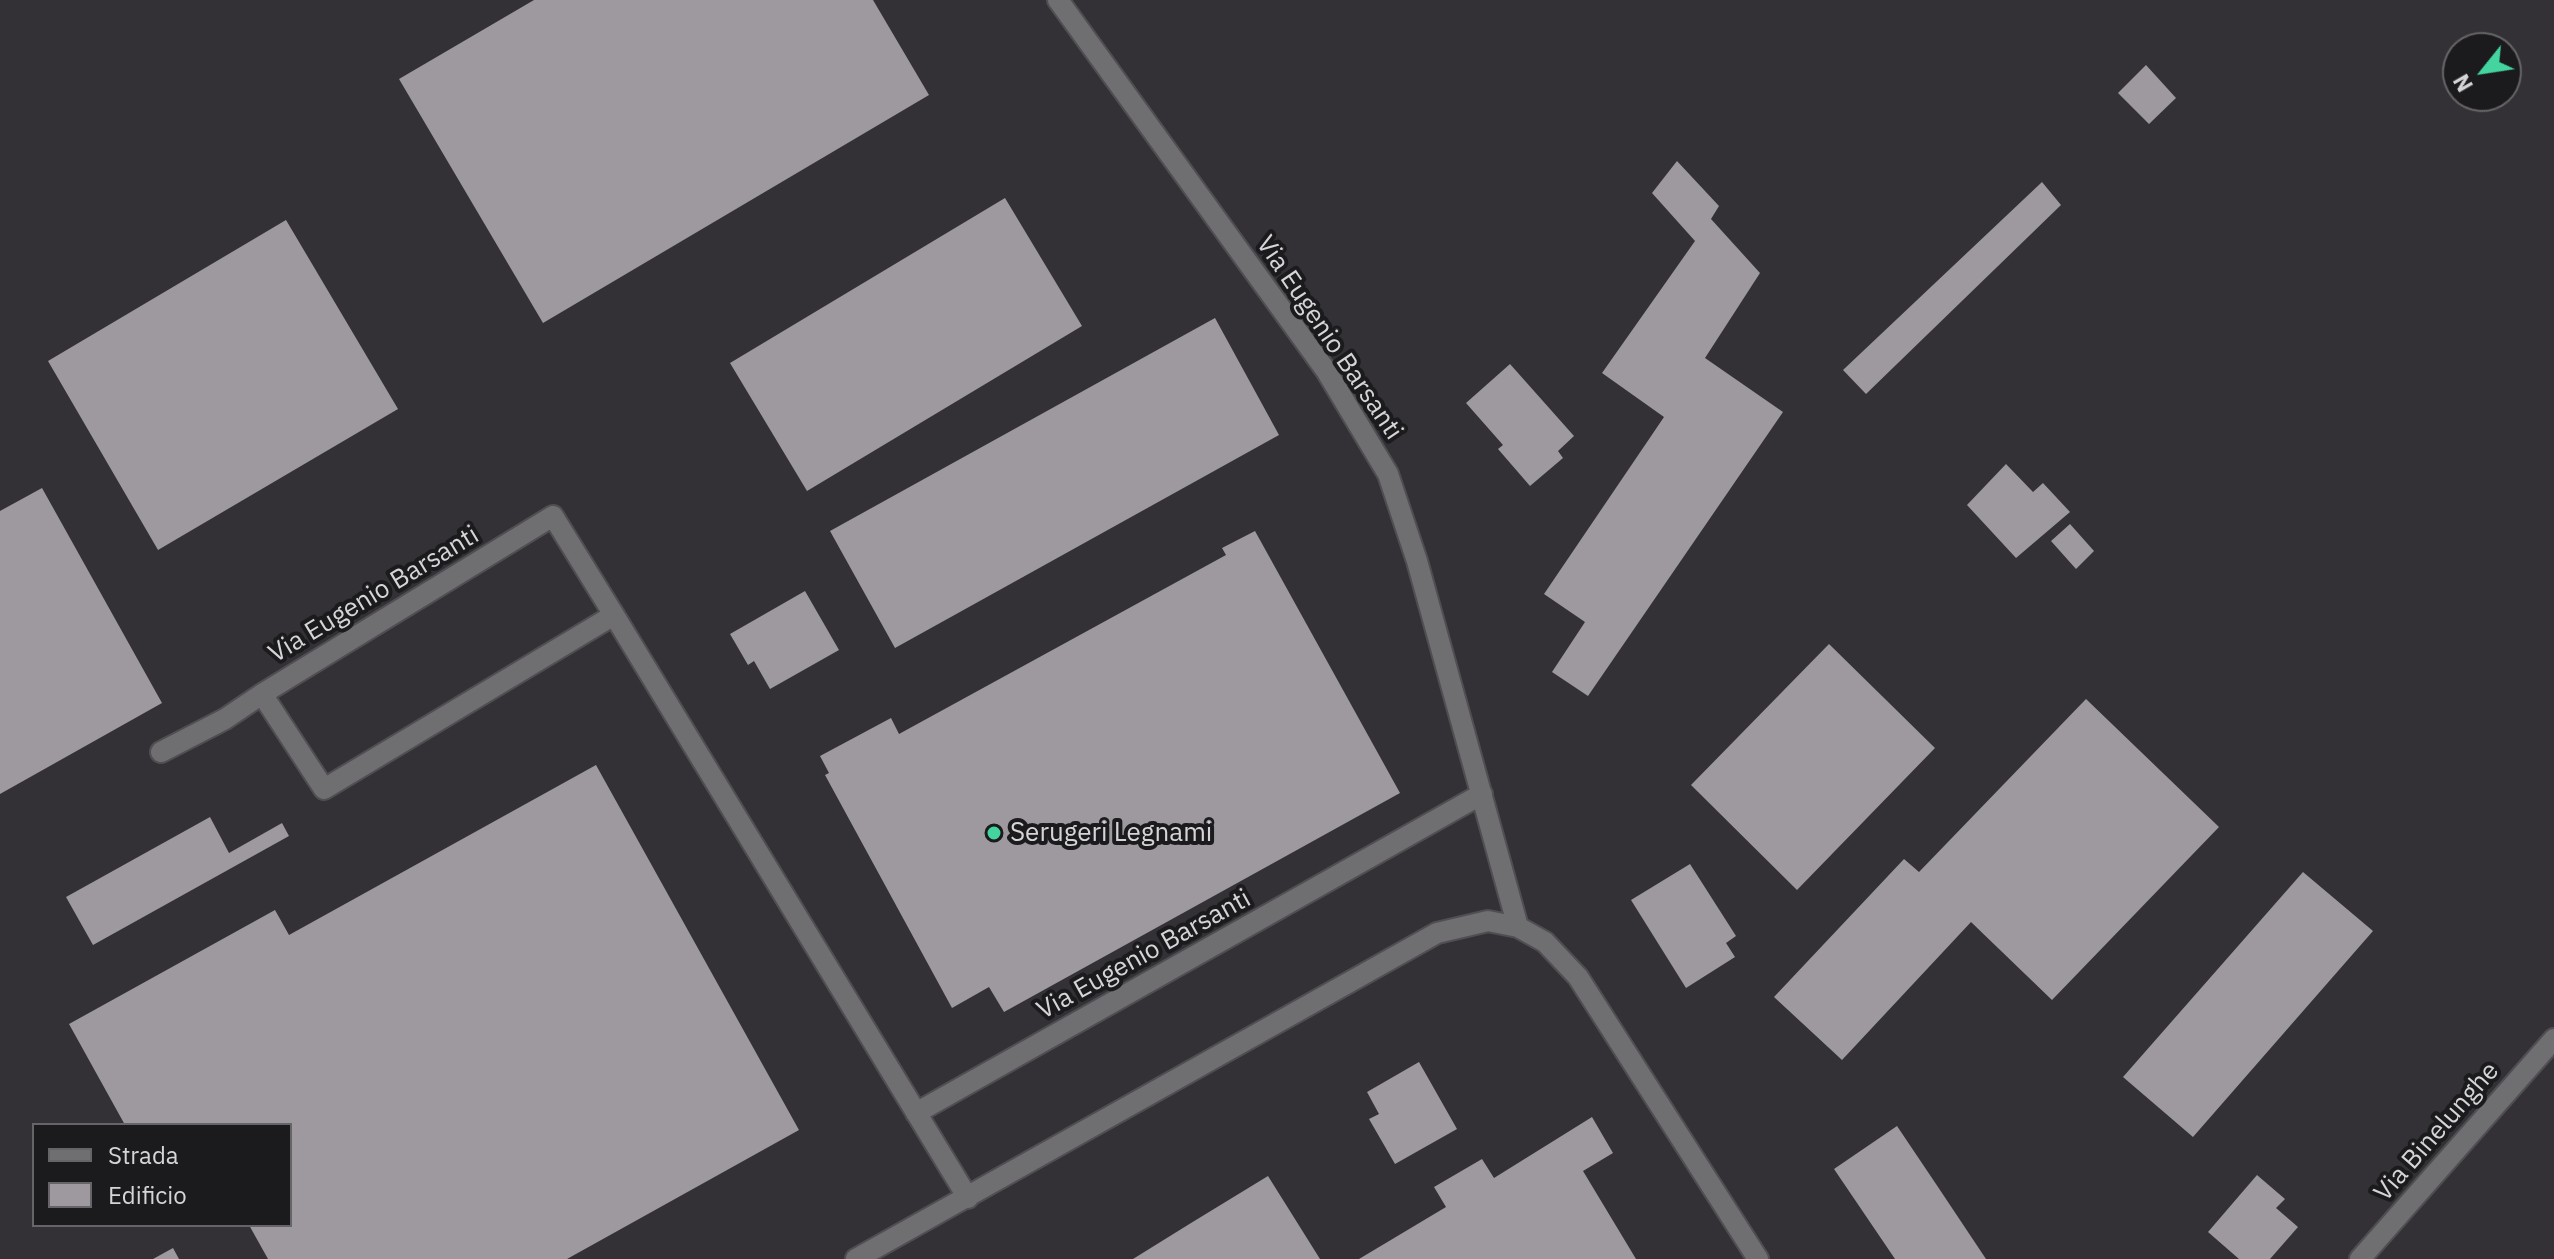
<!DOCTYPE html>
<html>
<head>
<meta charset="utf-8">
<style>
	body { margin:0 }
	#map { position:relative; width:2554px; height:1259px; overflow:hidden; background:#343136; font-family:"IBM Plex Sans",sans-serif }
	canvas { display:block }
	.legend { position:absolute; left:32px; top:1123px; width:260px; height:104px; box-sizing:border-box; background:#1b1a1c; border:2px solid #666467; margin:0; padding:10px 14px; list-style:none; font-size:24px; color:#d6d4d7 }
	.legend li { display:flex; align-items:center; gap:16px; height:40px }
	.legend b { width:40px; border:2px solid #666467 }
	.north { position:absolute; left:2442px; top:32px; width:80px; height:80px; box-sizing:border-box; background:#1b1a1c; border:2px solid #666467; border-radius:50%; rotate:240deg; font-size:22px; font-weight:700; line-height:32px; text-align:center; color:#d6d4d7 }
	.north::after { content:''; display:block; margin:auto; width:28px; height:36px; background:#43d4a0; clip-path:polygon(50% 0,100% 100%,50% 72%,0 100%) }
</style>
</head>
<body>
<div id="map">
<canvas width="2554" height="1259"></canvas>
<ul class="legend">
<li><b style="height:10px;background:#6f6e70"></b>Strada</li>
<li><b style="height:22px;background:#9d999f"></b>Edificio</li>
</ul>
<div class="north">N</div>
</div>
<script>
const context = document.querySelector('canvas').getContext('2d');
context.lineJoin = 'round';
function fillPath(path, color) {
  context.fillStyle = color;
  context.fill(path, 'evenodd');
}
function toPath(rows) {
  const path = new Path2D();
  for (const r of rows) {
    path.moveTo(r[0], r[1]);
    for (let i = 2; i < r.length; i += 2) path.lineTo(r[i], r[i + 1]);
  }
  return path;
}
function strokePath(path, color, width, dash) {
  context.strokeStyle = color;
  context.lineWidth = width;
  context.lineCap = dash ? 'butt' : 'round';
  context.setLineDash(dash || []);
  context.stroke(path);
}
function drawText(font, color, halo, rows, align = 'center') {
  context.font = font + ' "IBM Plex Sans",sans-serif';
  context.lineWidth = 8;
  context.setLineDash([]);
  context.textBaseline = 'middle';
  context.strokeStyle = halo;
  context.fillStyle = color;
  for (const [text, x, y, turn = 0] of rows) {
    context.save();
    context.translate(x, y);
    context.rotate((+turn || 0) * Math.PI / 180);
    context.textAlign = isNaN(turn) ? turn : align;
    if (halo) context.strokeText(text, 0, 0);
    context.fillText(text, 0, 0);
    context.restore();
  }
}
const building = toPath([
	[534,0,873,0,929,95,543,323,399,79],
	[2146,65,2176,98,2149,124,2118,93],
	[1677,161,1719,206,1711,219,1760,273,1705,358,1783,412,1588,696,1552,672,1585,622,1544,594,1664,417,1602,373,1695,241,1652,193],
	[2042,182,2061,205,1866,394,1843,370],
	[1005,198,1082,326,807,491,730,363],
	[286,220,398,409,158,550,48,361],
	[1215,318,1279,435,895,648,830,531],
	[1510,364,1574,436,1558,451,1563,458,1530,486,1498,449,1503,445,1466,403],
	[2006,464,2033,492,2043,483,2070,512,2016,558,1967,505],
	[42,488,162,703,0,794,0,511],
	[2070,524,2094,551,2076,569,2051,541],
	[1255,531,1400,793,1004,1012,989,987,952,1008,825,775,829,773,820,756,891,718,899,734,1226,555,1222,548],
	[805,591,839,650,770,689,754,661,748,665,730,634],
	[1829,644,1935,748,1797,890,1691,785],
	[2086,699,2219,827,2052,1000,1971,922,1842,1060,1774,997,1904,859,1919,872],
	[596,765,799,1130,567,1259,268,1259,249,1225,290,1225,290,1125,125,1125,69,1024,275,910,289,935],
	[210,817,229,853,282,823,289,836,93,945,66,897],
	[1690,864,1736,936,1726,943,1735,957,1686,988,1631,900],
	[2303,872,2373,931,2193,1137,2123,1077],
	[1419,1062,1457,1129,1395,1164,1369,1119,1379,1114,1367,1092],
	[1592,1117,1613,1153,1583,1171,1636,1259,1359,1259,1446,1207,1434,1187,1482,1159,1494,1178],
	[1897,1126,1936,1184,1986,1259,1895,1259,1834,1169],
	[2257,1175,2285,1199,2276,1208,2298,1227,2270,1259,2239,1259,2208,1232],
	[1268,1176,1320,1259,1133,1259,1191,1223],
	[173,1248,179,1259,153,1259]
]);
const minor = toPath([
	[1058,0,1327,372,1388,474,1417,561,1518,927],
	[614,615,324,789,262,694,553,516,614,615,968,1198],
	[161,752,225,719,262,694],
	[916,1113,1482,794],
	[856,1259,1437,933,1488,921,1518,927,1545,942,1578,977,1758,1259],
	[2360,1259,2554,1039]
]);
const markers = [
	[994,833,8,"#43d4a0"]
];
const streetNames = [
	["Via Eugenio Barsanti",1329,338,56],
	["Via Eugenio Barsanti",374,595,-31],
	["Via Eugenio Barsanti",1144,955,-29],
	["Via Binelunghe",2437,1132,-49]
];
const poiNames = [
	["Serugeri Legnami",1010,833]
];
fillPath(building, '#9d999f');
strokePath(minor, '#514e53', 24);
strokePath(minor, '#6f6e70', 20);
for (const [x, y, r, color] of markers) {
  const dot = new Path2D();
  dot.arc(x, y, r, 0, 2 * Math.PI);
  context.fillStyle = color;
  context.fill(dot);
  strokePath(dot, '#1b1a1c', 3);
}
drawText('26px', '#d6d4d7', '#1b1a1c', streetNames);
drawText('26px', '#d6d4d7', '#1b1a1c', poiNames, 'left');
</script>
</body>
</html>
